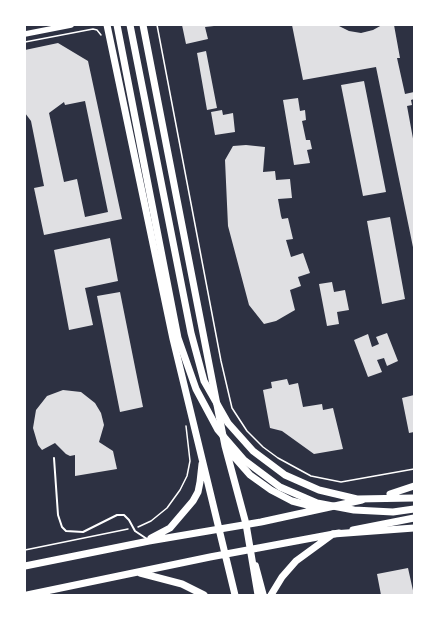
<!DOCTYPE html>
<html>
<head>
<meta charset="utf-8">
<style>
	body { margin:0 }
	#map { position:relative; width:439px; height:620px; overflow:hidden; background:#2d3142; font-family:"Titillium Web",sans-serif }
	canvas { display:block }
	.frame { position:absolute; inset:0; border:26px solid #fff; pointer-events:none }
</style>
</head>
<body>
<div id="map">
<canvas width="439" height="620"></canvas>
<div class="frame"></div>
</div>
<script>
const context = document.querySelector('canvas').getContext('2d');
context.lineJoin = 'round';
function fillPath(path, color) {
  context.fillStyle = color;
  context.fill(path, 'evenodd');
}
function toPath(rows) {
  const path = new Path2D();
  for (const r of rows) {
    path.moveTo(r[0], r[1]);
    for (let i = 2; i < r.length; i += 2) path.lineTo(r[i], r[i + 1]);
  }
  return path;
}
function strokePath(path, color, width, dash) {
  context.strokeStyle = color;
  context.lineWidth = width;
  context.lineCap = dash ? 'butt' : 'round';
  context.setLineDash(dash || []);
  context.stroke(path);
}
const building = toPath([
	[182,25,214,25,214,26,205,27,208,39,186,44],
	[292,25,337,25,349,31,361,33,373,30,382,25,394,25,400,58,397,58,405,94,414,92,414,99,411,100,412,105,407,106,414,144,414,252,376,67,303,80],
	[58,43,88,61,122,219,44,235,34,188,44,186,31,121,25,113,25,50],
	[85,101,108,212,85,217,77,179,64,182,49,113,64,102,65,105],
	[206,51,217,108,207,110,197,53],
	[364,81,386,192,363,196,341,85],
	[298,98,300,111,305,110,306,120,302,121,306,140,310,140,312,149,307,150,310,163,294,165,283,100],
	[222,110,223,115,233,113,235,132,215,135,211,112],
	[246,145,265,147,263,172,275,171,276,180,290,179,292,198,278,199,281,216,282,219,288,218,293,239,286,240,291,257,303,253,310,273,298,277,301,286,290,290,295,310,276,321,264,324,249,305,228,226,225,160,233,146],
	[390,217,405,299,382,304,367,221],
	[110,238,118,281,85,288,93,325,69,330,54,250],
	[332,282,334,292,345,290,349,310,337,312,339,324,327,326,319,284],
	[120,292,143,407,120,412,97,296],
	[387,333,398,361,387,366,384,358,377,360,382,372,368,377,354,340,368,334,372,347,379,344,376,337],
	[287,379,289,385,298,383,303,407,322,404,323,410,333,408,343,449,314,454,282,431,270,428,263,390,272,388,271,382],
	[63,390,81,392,95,403,101,413,104,425,99,442,113,451,117,469,75,476,75,455,70,456,66,454,55,443,42,450,38,445,33,428,36,410,47,396],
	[414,395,414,432,409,433,402,398],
	[408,568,414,595,381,595,377,574]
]);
const path = toPath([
	[157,25,221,361,232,408,247,431,263,447,278,458,311,476,341,482,414,469],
	[25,42,93,29,97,30,101,35],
	[138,527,151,521,167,508,180,490,187,476,190,461,186,426],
	[25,550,128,529]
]);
const service = toPath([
	[54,458,58,515,62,527,66,531,83,532,117,515,124,515,129,520,135,531,147,539]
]);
const tertiary = toPath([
	[25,34,71,25],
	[256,565,264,595]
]);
const primary = toPath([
	[107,25,173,339,235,595],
	[143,25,225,446,246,524,258,595],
	[228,450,250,475,271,490,292,501,319,508],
	[353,530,414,518],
	[151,538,170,528,193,501,198,492,200,482,202,464],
	[25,566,149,541,261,522,362,500],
	[140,573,182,584,204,595],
	[27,595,210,557,339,533],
	[271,595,282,577,296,561,333,534]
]);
const trunk = toPath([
	[117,25,178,338,196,389,218,430,244,460,280,487,317,503,354,510,393,512,414,509],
	[130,25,191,333,204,381,228,423,253,451,285,475,319,490,357,499,414,498],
	[390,494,414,486],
	[333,534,414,528]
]);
fillPath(building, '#e0e0e3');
strokePath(path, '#fff', 1.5);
strokePath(service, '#fff', 2);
strokePath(tertiary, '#fff', 5.5);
strokePath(primary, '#fff', 7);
strokePath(trunk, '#fff', 7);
</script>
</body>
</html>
